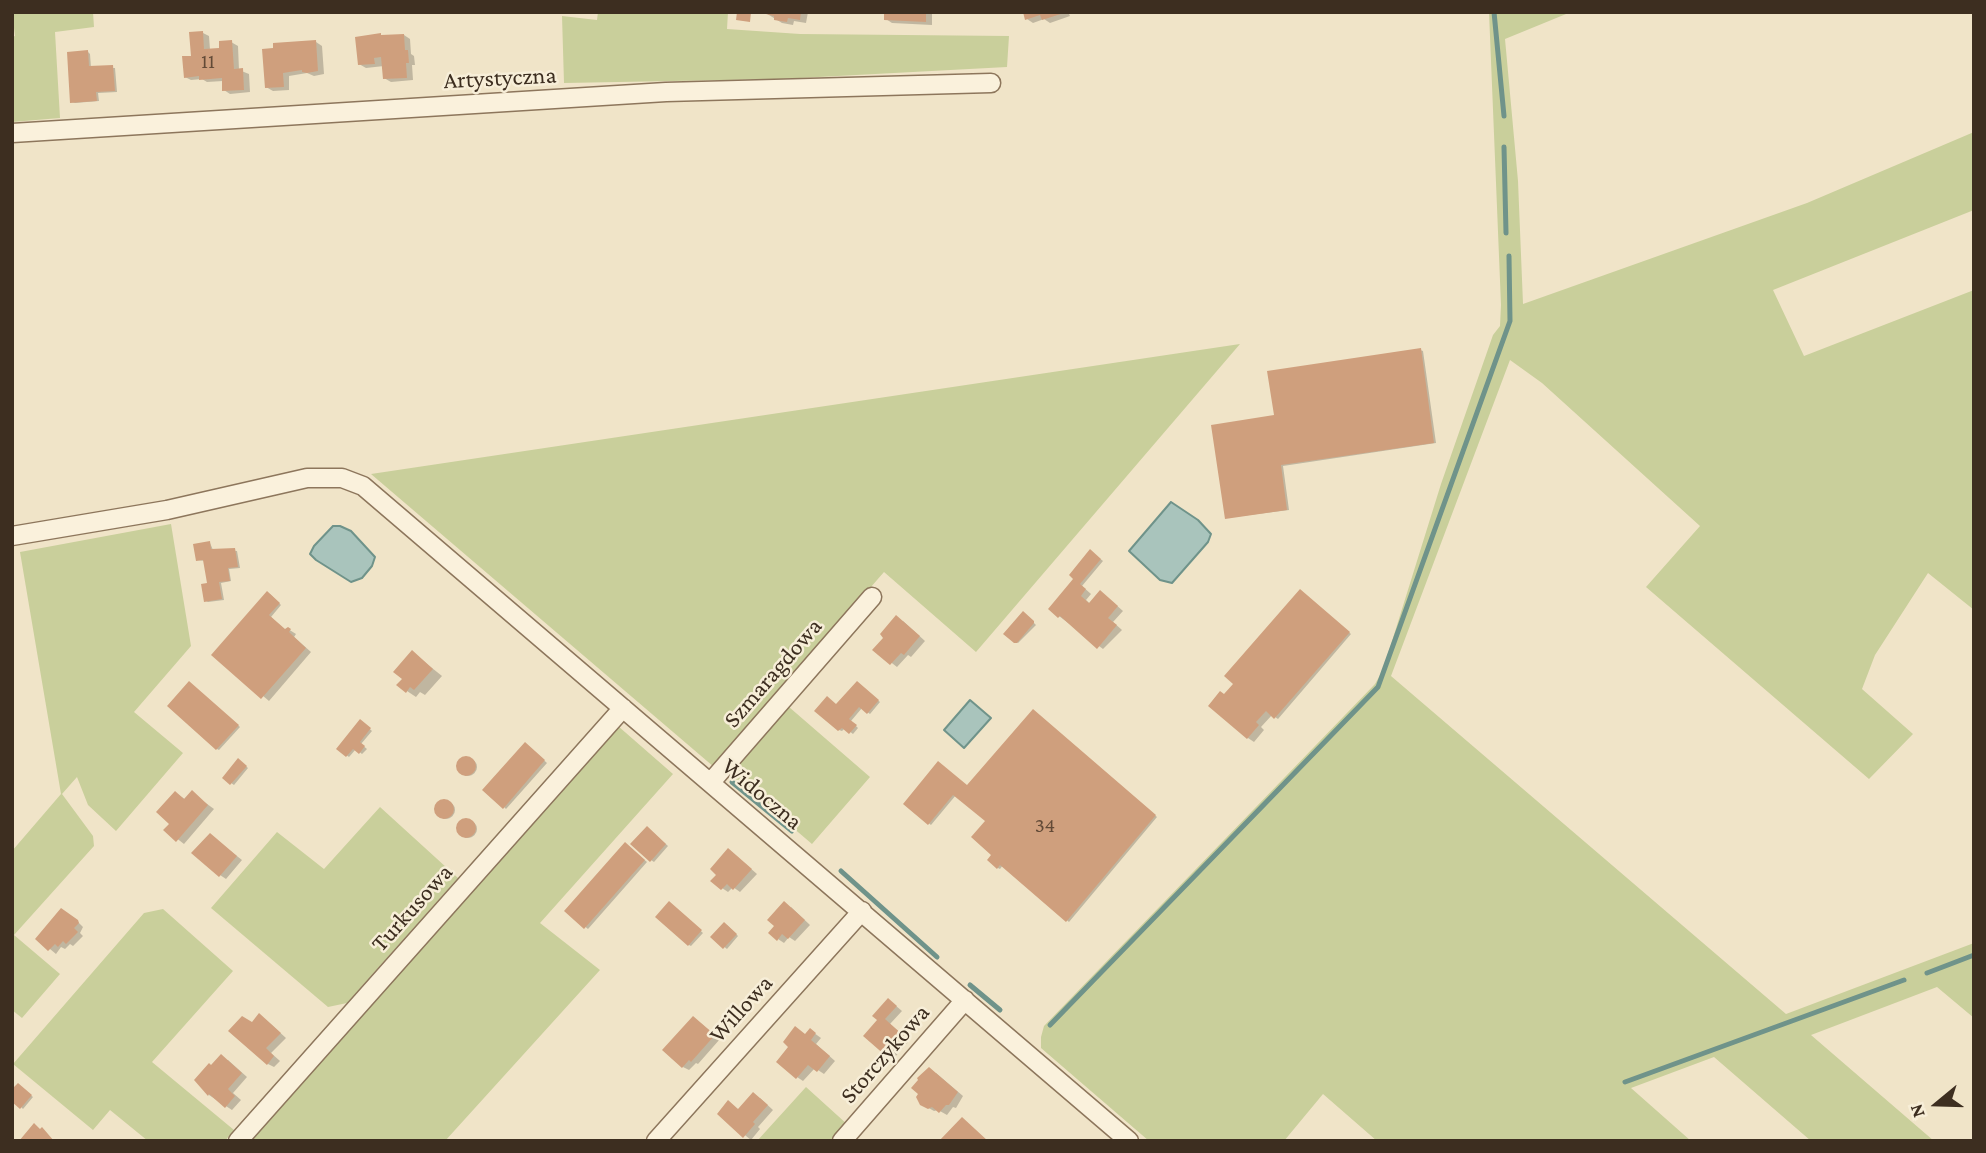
<!DOCTYPE html>
<html>
<head>
<meta charset="utf-8">
<style>
	body { margin:0 }
	#map { position:relative; width:1986px; height:1153px; overflow:hidden; background:#f0e4c8; font-family:"Crimson Pro",serif }
	canvas { display:block }
	.frame { position:absolute; inset:0; border:14px solid #3d2e20; pointer-events:none }
	.north { position:absolute; left:1902px; top:1069px; width:70px; height:70px; -webkit-text-stroke:5px #f7eed8; paint-order:stroke; rotate:251deg; font-size:19px; font-weight:700; line-height:28px; text-align:center; color:#3d2e20 }
	.north::after { content:''; display:block; margin:auto; width:24px; height:32px; background:#3d2e20; clip-path:polygon(50% 0,100% 100%,50% 72%,0 100%) }
</style>
</head>
<body>
<div id="map">
<canvas width="1986" height="1153"></canvas>
<div class="frame"></div>
<div class="north">N</div>
</div>
<script>
const context = document.querySelector('canvas').getContext('2d');
context.lineJoin = 'round';
function fillPath(path, color) {
  context.fillStyle = color;
  context.fill(path, 'evenodd');
}
function toPath(rows) {
  const path = new Path2D();
  for (const r of rows) {
    if (r.length === 3) {
      path.moveTo(r[0] + r[2], r[1]);
      path.arc(r[0], r[1], r[2], 0, 2 * Math.PI);
      continue;
    }
    path.moveTo(r[0], r[1]);
    for (let i = 2; i < r.length; i += 2) path.lineTo(r[i], r[i + 1]);
  }
  return path;
}
function strokePath(path, color, width, dash) {
  context.strokeStyle = color;
  context.lineWidth = width;
  context.lineCap = dash ? 'butt' : 'round';
  context.setLineDash(dash || []);
  context.stroke(path);
}
function drawText(font, color, halo, rows, align = 'center') {
  context.font = font + ' "Crimson Pro",serif';
  context.lineWidth = 5;
  context.setLineDash([]);
  context.textBaseline = 'middle';
  context.strokeStyle = halo;
  context.fillStyle = color;
  for (const [text, x, y, turn = 0] of rows) {
    context.save();
    context.translate(x, y);
    context.rotate((+turn || 0) * Math.PI / 180);
    context.textAlign = isNaN(turn) ? turn : align;
    if (halo) context.strokeText(text, 0, 0);
    context.fillText(text, 0, 0);
    context.restore();
  }
}
const green = toPath([
	[12,12,93,12,94,27,55,32,60,118,12,122,12,37,15,36],
	[598,12,728,12,727,29,800,34,1009,36,1007,67,781,79,564,83,562,16,597,20],
	[1489,12,1571,12,1505,39,1518,181,1523,304,1807,203,1974,132,1974,210,1773,290,1804,356,1974,290,1974,610,1928,573,1875,655,1862,689,1913,734,1869,779,1646,587,1700,526,1542,383,1510,360,1391,676,1786,1014,1974,943,1974,1018,1937,987,1811,1035,1934,1141,1811,1141,1714,1057,1631,1088,1691,1141,1377,1141,1323,1094,1284,1141,1149,1141,1041,1048,1041,1037,1044,1026,1375,684,1383,670,1441,484,1493,335,1500,326,1501,305],
	[1240,344,976,652,884,572,714,767,371,474],
	[171,524,191,646,134,712,183,753,116,831,88,805,77,777,62,794,93,836,94,846,14,935,60,974,22,1018,12,1010,12,851,61,794,20,552],
	[789,707,870,777,812,844,730,774],
	[618,726,673,774,540,923,600,970,445,1141,248,1141],
	[380,807,458,878,347,1003,328,1007,211,908,277,832,324,869],
	[163,909,233,971,152,1062,234,1130,225,1141,148,1141,110,1110,93,1130,13,1064,144,913],
	[806,1087,848,1125,834,1141,757,1141]
]);
const water = toPath([
	[1171,502,1198,520,1211,534,1208,542,1172,583,1160,580,1129,551,1171,502],
	[333,526,340,526,351,531,375,557,372,566,362,578,351,582,316,560,310,554,314,546,333,526],
	[970,700,991,718,964,748,944,730,970,700]
]);
const shadow = toPath([
	[764,12,808,12,806,23,794,21,793,25,782,23],
	[886,12,932,12,932,25,892,23,886,19],
	[1024,12,1068,12,1070,16,1050,23,1044,19,1033,23,1027,19],
	[203,33,209,36,210,50,221,49,231,42,238,46,239,70,249,74,250,92,230,94,224,90,223,81,207,82,202,79,191,80,185,77],
	[404,35,410,39,411,54,414,56,415,65,412,65,413,80,391,82,384,78,384,66,366,68,359,64],
	[316,42,322,46,324,74,314,76,307,73,289,76,289,90,273,91,266,87],
	[88,52,90,54,91,68,115,68,117,92,98,93,99,101,75,103,72,102],
	[1420,350,1423,351,1436,443,1283,466,1289,510,1226,518,1276,417],
	[210,543,213,550,237,551,240,568,229,569,231,581,221,583,224,600,208,602,206,601,209,584,205,561,197,560],
	[1093,553,1103,561,1082,586,1091,594,1086,600,1090,604,1106,596,1123,611,1113,622,1122,630,1103,649,1059,616],
	[1302,592,1351,634,1278,719,1272,715,1261,727,1264,730,1254,742,1248,738,1225,696],
	[270,594,281,605,271,617,286,631,288,629,296,634,294,637,311,652,269,701,214,654],
	[1026,615,1036,625,1018,643,1015,641],
	[903,621,925,641,911,657,908,655,897,667,875,650],
	[412,652,442,676,425,695,420,692,416,697,407,691,404,679],
	[859,684,880,702,870,714,862,708,851,721,858,728,853,734,845,728,842,731,839,730],
	[192,685,240,727,219,750,217,749],
	[1036,713,1157,817,1069,922,1003,865,1000,869,998,868,987,821,956,795,931,825,906,804,968,787],
	[363,723,372,731,361,744,367,749,362,754,356,749,349,757,338,749],
	[528,746,547,763,506,809,504,807],
	[468,767,9],
	[241,762,248,768,234,785,224,778],
	[176,793,186,800,192,793,214,809,184,844,166,830,172,823],
	[446,810,9],
	[468,829,9],
	[649,829,668,846,654,862,651,860],
	[210,835,242,860,226,879,220,875],
	[628,846,647,862,588,929,566,911],
	[734,854,757,874,740,892,733,887,728,892,722,888],
	[672,905,703,933,691,946,689,945],
	[791,907,810,925,795,941,789,937,784,943,778,939],
	[73,917,83,927,80,933,83,936,73,946,70,944,65,949,61,947,56,954,38,939],
	[727,925,738,936,727,949,712,937],
	[889,1000,902,1011,890,1024,909,1041,894,1058,866,1036,880,1020],
	[694,1018,720,1039,698,1064,696,1063,689,1070,683,1067],
	[265,1019,286,1038,271,1053,280,1061,274,1067,268,1064,252,1024],
	[810,1030,821,1038,816,1044,835,1061,824,1074,815,1068,803,1081,797,1077,806,1036],
	[228,1060,247,1077,233,1093,241,1100,232,1110,209,1095,196,1080,212,1067],
	[936,1073,963,1096,956,1108,953,1107,947,1115,938,1110,934,1111,927,1107],
	[20,1087,33,1097,23,1109,21,1107],
	[760,1098,773,1110,758,1127,760,1129,751,1140,719,1114,729,1103,739,1110]
]);
const stream = toPath([
	[1494,12,1504,116],
	[1504,147,1506,233],
	[732,782,792,831],
	[841,871,937,957],
	[1927,973,1974,955],
	[970,985,1000,1010],
	[1050,1025,1378,687,1510,321,1509,256],
	[1625,1082,1904,980]
]);
const building = toPath([
	[737,12,751,12,750,22,736,20],
	[758,12,801,12,800,20,788,18,787,22,774,20,774,16],
	[884,12,926,12,926,22,884,20],
	[1023,12,1064,12,1064,13,1042,20,1040,15,1025,20],
	[203,31,204,49,219,48,219,41,232,40,234,69,243,68,244,90,222,91,222,78,199,80,199,76,184,78,182,56,191,56,189,32],
	[381,33,381,35,404,34,405,50,408,50,409,63,406,63,407,78,383,79,381,57,374,58,375,64,358,65,355,37],
	[316,40,318,71,307,73,302,72,302,70,283,73,284,87,265,88,262,49,273,48,273,43],
	[88,50,89,66,113,65,115,91,96,92,97,101,70,103,67,52],
	[1421,348,1434,443,1281,465,1287,510,1225,519,1211,425,1274,415,1267,371],
	[210,541,211,549,235,548,238,567,228,568,230,581,219,582,222,599,204,602,201,584,207,583,203,560,196,561,193,544],
	[1090,549,1101,559,1080,584,1086,589,1081,596,1089,603,1100,590,1118,606,1108,618,1117,625,1097,649,1060,616,1058,618,1048,609,1073,579,1069,575],
	[1300,589,1350,632,1274,719,1266,711,1256,722,1259,725,1247,739,1208,706,1220,691,1224,694,1233,684,1224,676],
	[267,591,280,603,269,615,285,629,288,627,291,629,289,632,306,648,261,699,211,655],
	[1023,611,1034,621,1034,623,1017,643,1014,643,1003,634],
	[896,615,920,636,904,655,901,653,890,665,872,650,883,638,880,634],
	[412,650,433,669,414,690,410,687,406,693,396,685,402,679,393,672],
	[189,681,239,725,216,750,167,706],
	[857,681,879,700,867,714,859,707,849,719,857,725,849,734,842,728,838,731,814,711,827,696,836,704],
	[1033,709,1156,815,1066,922,1000,865,997,869,987,860,991,855,971,837,985,821,953,795,928,825,903,804,938,761,967,785],
	[360,719,371,728,360,742,365,746,359,754,353,749,346,757,336,749],
	[525,742,545,760,503,809,482,790],
	[466,766,10],
	[238,758,247,766,230,785,222,778],
	[192,790,208,805,176,842,163,830,169,824,156,812,175,791,184,799],
	[444,809,10],
	[466,828,10],
	[647,826,666,844,650,862,630,844],
	[210,833,237,856,219,877,191,853],
	[625,842,645,860,584,929,564,911],
	[728,848,752,869,733,890,727,884,721,890,710,881,716,875,710,869],
	[669,901,702,930,688,946,655,917],
	[784,901,805,920,788,939,782,934,777,941,768,933,774,926,767,920],
	[61,908,78,920,79,923,74,928,78,932,66,944,63,941,58,947,55,944,48,951,35,939],
	[724,922,737,934,723,949,710,937],
	[888,998,897,1006,885,1019,904,1036,886,1056,863,1036,877,1020,872,1016],
	[259,1013,281,1033,266,1048,274,1056,267,1065,228,1031,242,1016,252,1022],
	[693,1016,715,1035,691,1062,689,1060,682,1068,662,1050],
	[795,1026,805,1034,810,1028,816,1033,811,1040,830,1056,817,1072,808,1065,796,1079,776,1062,788,1047,783,1042],
	[221,1054,242,1073,228,1089,235,1096,225,1108,209,1094,208,1096,194,1080,209,1063,211,1065],
	[929,1067,958,1092,949,1105,946,1105,939,1113,932,1107,928,1109,920,1105,916,1097,918,1094,911,1088,918,1080,917,1078],
	[18,1083,32,1095,20,1109,12,1102,12,1089],
	[753,1092,768,1105,753,1122,755,1124,743,1138,717,1114,728,1100,738,1109],
	[962,1117,988,1141,939,1141],
	[34,1123,40,1129,42,1127,54,1141,19,1141]
]);
const street = toPath([
	[12,133,666,92,991,83],
	[12,536,167,510,307,478,342,478,363,486,1129,1141],
	[711,782,872,597],
	[238,1141,623,708],
	[656,1141,862,911],
	[842,1141,965,1000]
]);
const numberNames = [
	["11",208,62],
	["34",1045,826]
];
const streetNames = [
	["Artystyczna",500,78,-3],
	["Szmaragdowa",773,673,-49],
	["Widoczna",762,794,40],
	["Turkusowa",412,908,-48],
	["Willowa",741,1009,-48],
	["Storczykowa",885,1054,-49]
];
fillPath(green, '#c9cf9b');
fillPath(water, '#a9c4bc');
strokePath(water, '#6f938a', 2);
fillPath(shadow, '#0003');
strokePath(stream, '#6f938a', 5);
fillPath(building, '#cf9f7d');
strokePath(street, '#8d765c', 21);
strokePath(street, '#faf1dc', 18);
drawText('21px', '#624a37', null, numberNames);
drawText('24px', '#3d2e20', '#f7eed8', streetNames);
</script>
</body>
</html>
